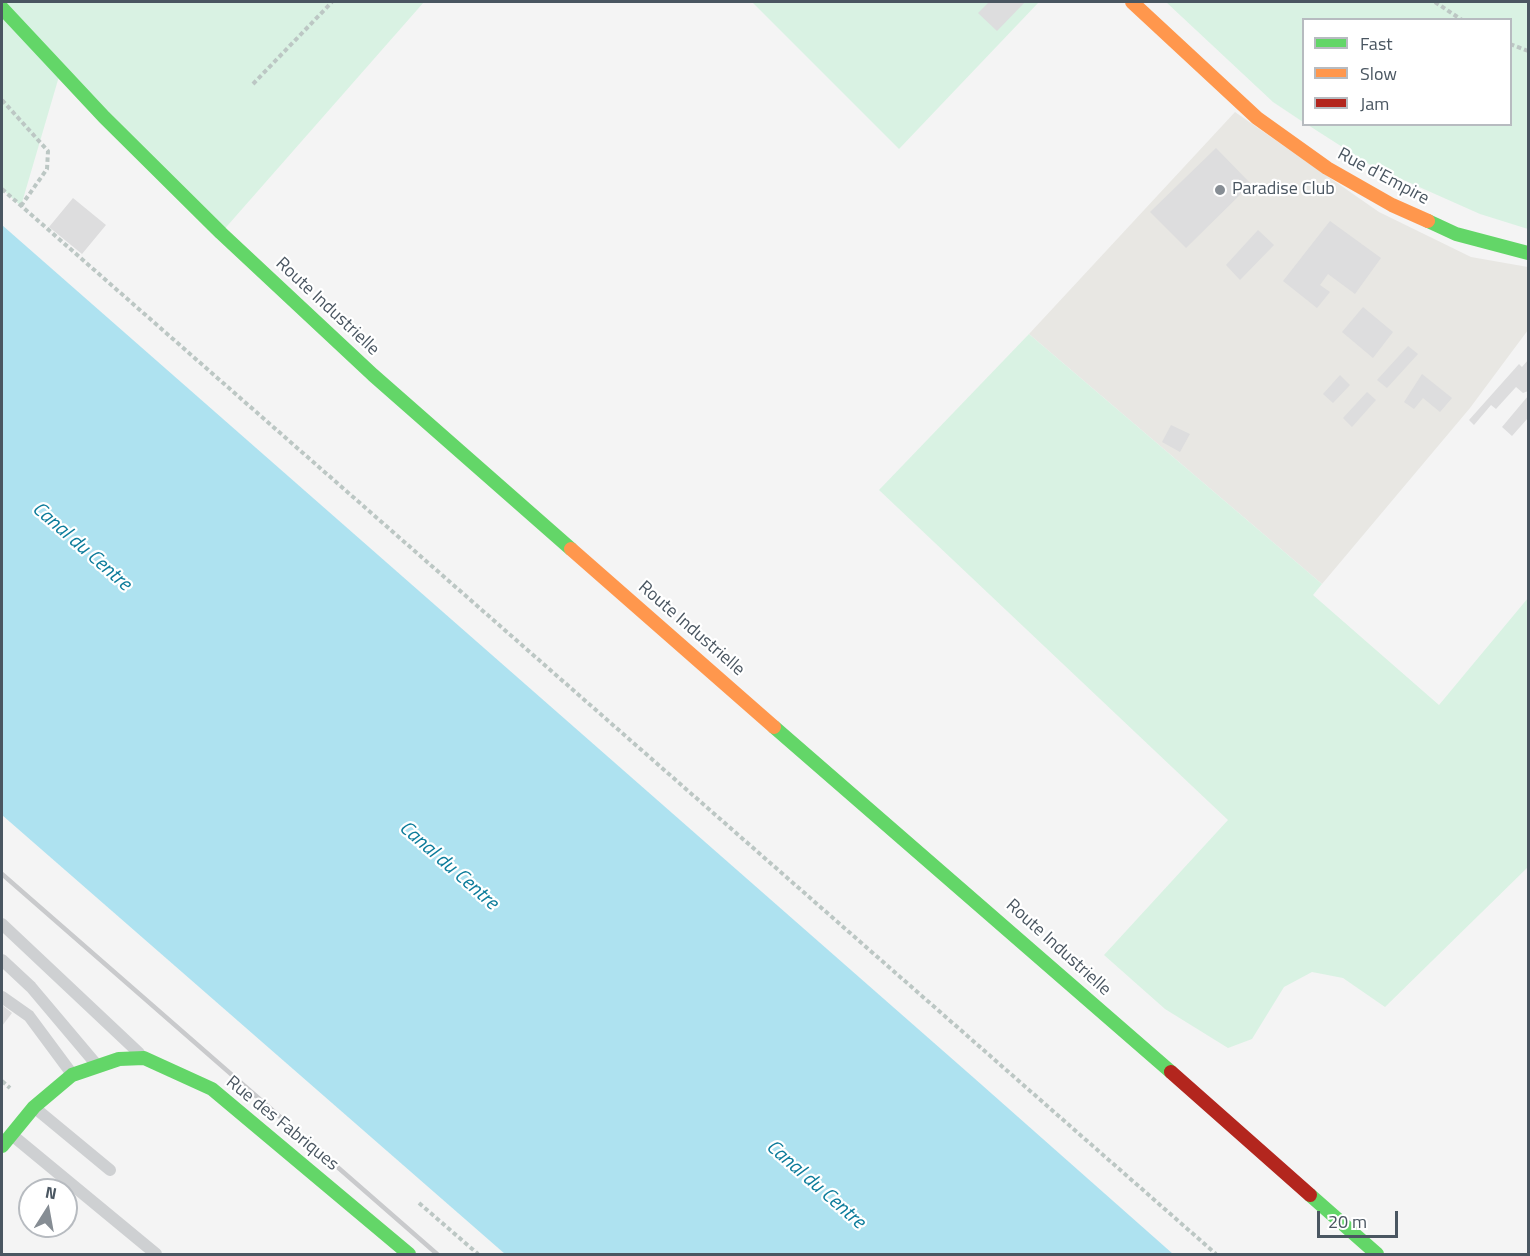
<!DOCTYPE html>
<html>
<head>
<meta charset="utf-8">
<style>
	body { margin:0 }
	#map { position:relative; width:1530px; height:1256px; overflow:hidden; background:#f4f4f4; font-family:"Titillium Web",sans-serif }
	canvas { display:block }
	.frame { position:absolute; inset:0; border:3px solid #4a5661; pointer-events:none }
	.legend { position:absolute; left:1302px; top:18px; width:210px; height:108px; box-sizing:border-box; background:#fff; border:2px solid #b7bbc0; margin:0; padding:8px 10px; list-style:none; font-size:18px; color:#4a5661 }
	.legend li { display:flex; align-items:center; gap:12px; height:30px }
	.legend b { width:30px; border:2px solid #b7bbc0 }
	.north { position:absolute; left:18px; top:1178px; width:60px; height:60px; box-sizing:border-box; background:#fff; border:2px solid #b7bbc0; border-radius:50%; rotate:11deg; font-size:16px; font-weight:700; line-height:24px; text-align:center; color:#4a5661 }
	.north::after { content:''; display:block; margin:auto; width:21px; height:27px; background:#868d94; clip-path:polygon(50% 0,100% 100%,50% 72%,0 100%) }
	.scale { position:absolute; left:1317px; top:1211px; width:81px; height:27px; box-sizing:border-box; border:3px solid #4a5661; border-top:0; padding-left:8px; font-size:18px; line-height:21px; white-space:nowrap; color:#4a5661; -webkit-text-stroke:4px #fff; paint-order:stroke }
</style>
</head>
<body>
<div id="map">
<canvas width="1530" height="1256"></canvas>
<div class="frame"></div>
<ul class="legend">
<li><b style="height:8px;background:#63d668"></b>Fast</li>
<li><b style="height:8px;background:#ff974d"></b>Slow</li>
<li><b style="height:8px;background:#b3261e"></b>Jam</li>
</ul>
<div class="north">N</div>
<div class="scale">20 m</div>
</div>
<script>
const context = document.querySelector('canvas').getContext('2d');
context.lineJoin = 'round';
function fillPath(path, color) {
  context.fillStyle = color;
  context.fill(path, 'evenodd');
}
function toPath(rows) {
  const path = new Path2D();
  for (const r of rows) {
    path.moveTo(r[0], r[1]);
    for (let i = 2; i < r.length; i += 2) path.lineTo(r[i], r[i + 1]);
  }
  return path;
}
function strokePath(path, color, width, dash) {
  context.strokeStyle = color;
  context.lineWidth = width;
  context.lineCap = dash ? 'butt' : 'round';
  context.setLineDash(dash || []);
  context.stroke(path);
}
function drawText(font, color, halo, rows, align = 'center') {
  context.font = font + ' "Titillium Web",sans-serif';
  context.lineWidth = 4.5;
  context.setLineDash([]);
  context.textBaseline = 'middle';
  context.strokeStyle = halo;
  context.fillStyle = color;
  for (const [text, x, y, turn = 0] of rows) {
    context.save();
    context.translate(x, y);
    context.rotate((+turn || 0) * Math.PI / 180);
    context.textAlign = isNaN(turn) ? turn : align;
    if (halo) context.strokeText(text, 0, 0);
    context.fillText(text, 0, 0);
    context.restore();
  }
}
const commercial = toPath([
	[1235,112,1379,212,1471,257,1528,267,1528,330,1470,408,1322,584,1029,334]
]);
const green = toPath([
	[2,2,424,2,221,233,60,73,21,206,2,189],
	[752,2,1039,2,899,149],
	[1166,2,1528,2,1528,229,1480,214,1372,166,1308,125,1510,124,1510,20,1304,20,1303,122,1273,102],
	[1029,334,1322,584,1313,595,1439,705,1528,598,1528,867,1385,1007,1343,978,1312,972,1284,987,1252,1039,1228,1048,1165,1009,1104,955,1228,820,879,490]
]);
const water = toPath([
	[2,225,974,1078,1173,1254,505,1254,2,815]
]);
const building = toPath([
	[989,2,1025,2,997,31,978,13],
	[1216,148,1251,184,1186,248,1150,212],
	[73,198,106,225,82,254,49,227],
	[1330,221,1381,258,1355,294,1328,274,1320,285,1330,292,1317,308,1283,281],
	[1258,230,1274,245,1240,280,1226,265],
	[1363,307,1393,332,1373,358,1342,332],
	[1408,346,1418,354,1387,388,1377,380],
	[1528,360,1528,391,1523,393,1516,387,1496,409,1491,405,1474,425,1469,420,1519,364,1522,367],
	[1422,374,1452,398,1440,412,1423,398,1414,409,1404,402],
	[1340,375,1350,385,1333,403,1323,394],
	[1367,392,1376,400,1352,427,1343,418],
	[1528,396,1528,418,1512,436,1502,427],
	[1171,425,1190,434,1180,452,1162,442],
	[2,1005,12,1013,2,1026]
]);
const path = toPath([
	[1435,2,1462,20],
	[1510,44,1528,51],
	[253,84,332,2],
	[2,100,48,151,47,169,21,206],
	[2,189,1216,1254],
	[2,1081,10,1088],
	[419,1203,478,1254]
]);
const lane = toPath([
	[2,924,139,1053],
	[2,960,31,987,96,1064],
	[2,997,29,1016,72,1074],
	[35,1108,110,1170],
	[12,1135,156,1254]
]);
const fast = toPath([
	[2,8,104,117,221,233,373,375,571,549],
	[1428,221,1456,234,1528,253],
	[774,727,1171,1072],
	[2,1146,34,1107,72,1075,119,1059,144,1058,212,1089,409,1254],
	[1310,1195,1377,1254]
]);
const slow = toPath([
	[1132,2,1257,118,1327,168,1392,205,1428,221],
	[571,549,774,727]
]);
const jam = toPath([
	[1171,1072,1310,1195]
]);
const rail = toPath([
	[2,874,437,1254]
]);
const markers = [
	[1220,190,6,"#868d94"]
];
const streetNames = [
	["Rue d'Empire",1383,177,28],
	["Route Industrielle",327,307,43],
	["Route Industrielle",691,629,41],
	["Route Industrielle",1058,948,42],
	["Rue des Fabriques",282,1124,39]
];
const poiNames = [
	["Paradise Club",1232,190]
];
const waterNames = [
	["Canal du Centre",81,547,41],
	["Canal du Centre",448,866,41],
	["Canal du Centre",815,1185,41]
];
fillPath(commercial, '#e8e7e3');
fillPath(green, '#d9f2e3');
fillPath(water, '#aee2f0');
fillPath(building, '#ddddde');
strokePath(path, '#bcc7c4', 4, [4.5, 3]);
strokePath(lane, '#ced0d2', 12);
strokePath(fast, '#63d668', 14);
strokePath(slow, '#ff974d', 14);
strokePath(jam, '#b3261e', 14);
strokePath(rail, '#c9cacc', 4.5);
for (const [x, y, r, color] of markers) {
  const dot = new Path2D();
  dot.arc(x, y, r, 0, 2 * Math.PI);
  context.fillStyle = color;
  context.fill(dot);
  strokePath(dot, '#fff', 2);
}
drawText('18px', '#4a5661', '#fff', streetNames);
drawText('18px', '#4a5661', '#fff', poiNames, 'left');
drawText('italic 20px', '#0c7c9b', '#fff', waterNames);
</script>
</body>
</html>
